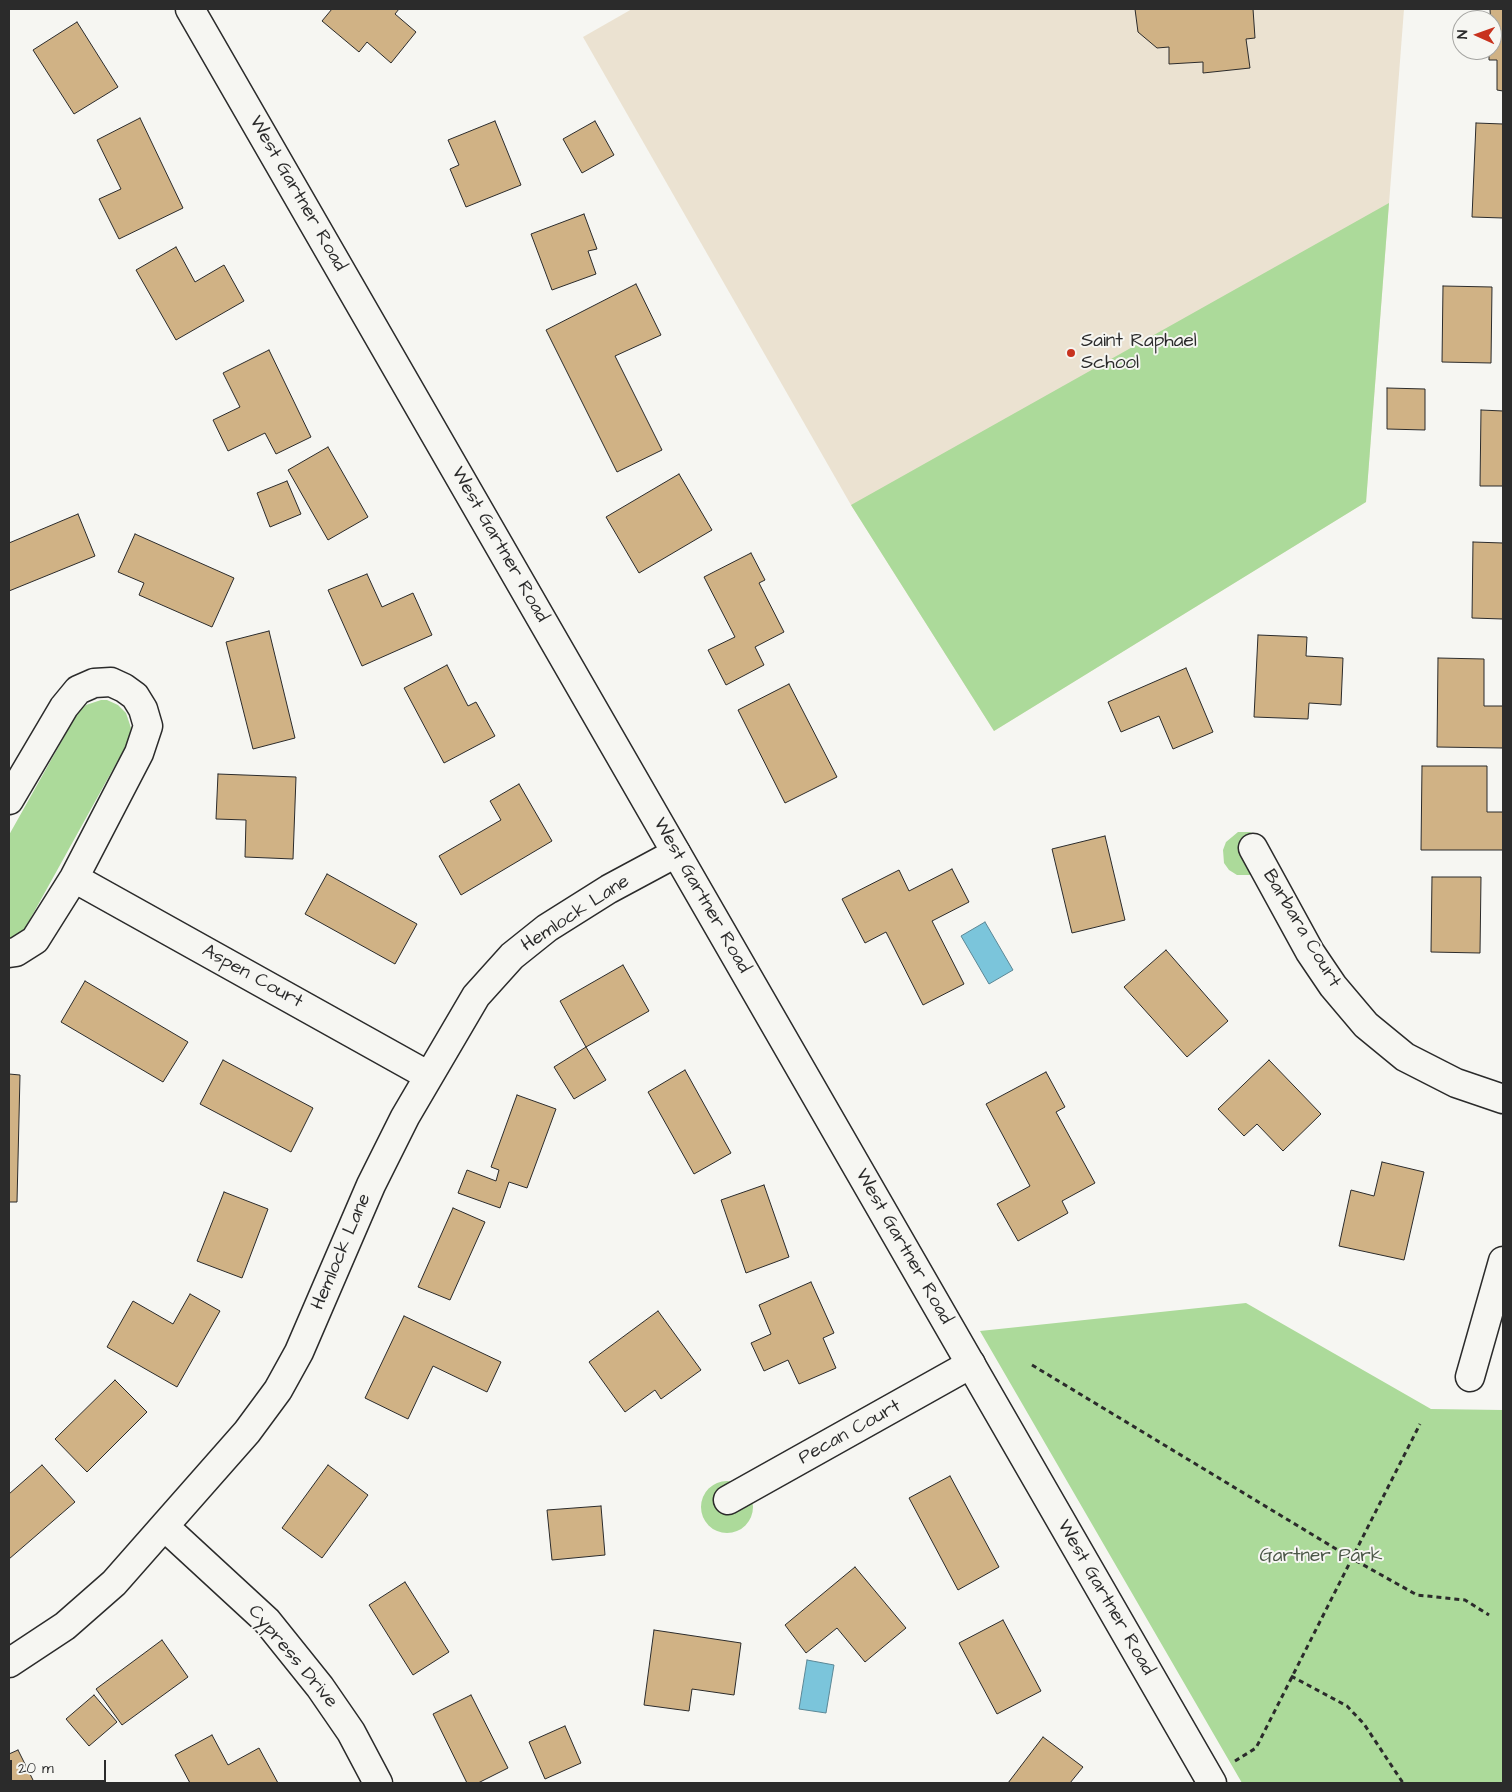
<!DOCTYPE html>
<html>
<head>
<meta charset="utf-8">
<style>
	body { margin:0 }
	#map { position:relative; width:1512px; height:1792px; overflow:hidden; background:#f6f6f2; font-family:"Architects Daughter",sans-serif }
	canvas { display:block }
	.frame { position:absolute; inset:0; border:10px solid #2b2b2b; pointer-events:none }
	.north { position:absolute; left:1452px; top:10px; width:50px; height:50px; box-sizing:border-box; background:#f6f6f2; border:1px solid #a5a5a2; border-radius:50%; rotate:272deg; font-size:14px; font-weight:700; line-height:20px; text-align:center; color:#2b2b2b }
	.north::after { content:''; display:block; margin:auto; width:18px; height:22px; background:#c8321e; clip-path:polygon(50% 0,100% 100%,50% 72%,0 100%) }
	.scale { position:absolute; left:10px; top:1760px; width:96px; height:22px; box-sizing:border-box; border:2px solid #2b2b2b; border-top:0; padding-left:6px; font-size:15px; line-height:18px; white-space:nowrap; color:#2b2b2b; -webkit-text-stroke:4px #f6f6f2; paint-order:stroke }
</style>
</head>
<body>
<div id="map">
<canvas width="1512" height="1792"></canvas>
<div class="frame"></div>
<div class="north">N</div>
<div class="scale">20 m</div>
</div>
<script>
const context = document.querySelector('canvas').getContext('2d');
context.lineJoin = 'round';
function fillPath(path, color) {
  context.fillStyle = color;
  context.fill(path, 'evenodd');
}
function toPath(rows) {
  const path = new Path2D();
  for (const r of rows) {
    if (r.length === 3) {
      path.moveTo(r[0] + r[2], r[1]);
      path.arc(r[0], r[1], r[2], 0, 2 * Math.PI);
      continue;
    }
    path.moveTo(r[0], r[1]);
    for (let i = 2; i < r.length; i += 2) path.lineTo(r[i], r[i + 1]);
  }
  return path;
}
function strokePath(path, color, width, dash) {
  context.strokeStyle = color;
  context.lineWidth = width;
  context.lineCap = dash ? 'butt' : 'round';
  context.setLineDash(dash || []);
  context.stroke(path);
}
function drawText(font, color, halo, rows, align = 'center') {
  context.font = font + ' "Architects Daughter",sans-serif';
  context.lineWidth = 4;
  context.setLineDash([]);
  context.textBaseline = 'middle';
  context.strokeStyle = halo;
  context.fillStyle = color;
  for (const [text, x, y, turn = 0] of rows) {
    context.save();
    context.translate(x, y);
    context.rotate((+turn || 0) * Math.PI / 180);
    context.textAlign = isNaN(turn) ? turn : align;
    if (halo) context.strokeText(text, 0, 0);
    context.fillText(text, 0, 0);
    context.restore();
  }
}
const built = toPath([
	[632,9,1404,9,1366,502,994,731,851,505,583,37]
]);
const green = toPath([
	[1389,203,1366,502,994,731,851,505],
	[101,700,107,700,118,705,126,713,131,728,128,742,23,932,9,941,9,835,78,712,86,705],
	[1238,832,1250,832,1261,837,1253,875,1237,875,1229,870,1224,863,1223,850,1226,842],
	[1246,1303,1431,1409,1503,1410,1503,1783,1242,1783,980,1331],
	[727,1507,26]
]);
const water = toPath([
	[985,922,1013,970,989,984,961,936,985,922],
	[807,1660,834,1665,826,1713,799,1709,807,1660]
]);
const building = toPath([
	[332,9,399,9,395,14,416,32,391,63,367,42,359,52,322,21,332,9],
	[1135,9,1253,9,1255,38,1246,39,1250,68,1203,73,1203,62,1169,64,1169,47,1157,48,1138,32,1135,9],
	[1490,9,1503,9,1503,91,1497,90,1497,60,1489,60,1489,50,1492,50,1490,9],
	[77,22,118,87,74,114,33,50,77,22],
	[140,118,183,208,119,239,99,199,121,189,97,140,140,118],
	[495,121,521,185,466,207,450,169,459,165,448,140,495,121],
	[595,121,614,155,582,173,563,139,595,121],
	[1476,123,1503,124,1503,218,1472,217,1476,123],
	[584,214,597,249,588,251,596,274,552,290,531,234,584,214],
	[176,247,195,282,224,265,244,301,176,340,136,270,176,247],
	[636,284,661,335,615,356,662,450,617,472,546,330,636,284],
	[1443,286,1492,287,1491,363,1442,362,1443,286],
	[269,350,311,437,276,454,265,433,228,451,213,420,240,407,223,373,269,350],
	[1387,388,1425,389,1425,430,1387,429,1387,388],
	[1481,410,1503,411,1503,486,1480,486,1481,410],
	[328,447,368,517,328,540,288,470,328,447],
	[679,474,712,530,639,573,606,517,679,474],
	[287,481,301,514,270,527,257,493,287,481],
	[78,514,95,556,9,591,9,543,78,514],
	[135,534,234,578,212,627,139,595,144,583,118,572,135,534],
	[1473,542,1503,543,1503,619,1472,618,1473,542],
	[751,553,765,580,759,583,784,632,755,647,764,665,726,685,708,650,735,637,704,577,751,553],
	[367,574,382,607,413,593,432,635,362,666,328,590,367,574],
	[269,631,295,738,253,749,226,642,269,631],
	[1258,635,1307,637,1306,656,1343,658,1341,705,1309,703,1308,719,1254,717,1258,635],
	[1438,658,1484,659,1484,706,1503,706,1503,748,1437,747,1438,658],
	[447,665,468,706,476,702,495,736,444,763,404,688,447,665],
	[1186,668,1213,732,1173,749,1159,716,1121,732,1108,702,1186,668],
	[789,684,837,777,785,803,738,710,789,684],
	[1422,766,1487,766,1487,812,1503,812,1503,850,1421,850,1422,766],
	[218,774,296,777,293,859,245,857,246,820,216,819,218,774],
	[519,784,552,841,461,895,439,856,501,820,490,801,519,784],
	[1105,836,1125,920,1072,933,1052,849,1105,836],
	[952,869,969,902,932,921,964,984,923,1005,886,932,865,943,842,899,899,870,909,891,952,869],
	[327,874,417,924,395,964,305,914,327,874],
	[1432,877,1481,877,1480,953,1431,952,1432,877],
	[1166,950,1228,1021,1187,1057,1124,987,1166,950],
	[623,965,649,1011,586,1047,560,1001,623,965],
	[85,981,188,1042,163,1082,61,1022,85,981],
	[586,1047,606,1080,574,1099,554,1067,586,1047],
	[223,1060,313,1108,291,1152,200,1104,223,1060],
	[1269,1060,1321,1114,1283,1151,1257,1124,1244,1136,1218,1109,1269,1060],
	[685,1070,731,1153,694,1174,648,1092,685,1070],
	[1046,1072,1065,1107,1056,1112,1095,1183,1062,1201,1068,1213,1018,1241,997,1204,1030,1186,986,1104,1046,1072],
	[9,1074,20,1075,17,1202,9,1202,9,1074],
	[517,1095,556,1109,527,1188,509,1182,500,1208,458,1193,467,1170,496,1181,499,1170,491,1167,517,1095],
	[1382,1162,1424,1172,1404,1260,1339,1246,1351,1190,1374,1196,1382,1162],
	[764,1185,789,1257,746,1273,721,1200,764,1185],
	[224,1192,268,1209,242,1278,197,1261,224,1192],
	[453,1208,485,1222,450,1300,418,1287,453,1208],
	[811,1282,834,1333,823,1338,836,1368,799,1384,788,1360,764,1371,751,1343,771,1334,759,1305,811,1282],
	[190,1294,220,1311,177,1387,107,1347,133,1301,173,1324,190,1294],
	[658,1311,701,1370,661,1399,655,1390,625,1412,589,1362,658,1311],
	[404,1316,501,1362,487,1392,433,1366,408,1419,365,1398,404,1316],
	[115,1380,147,1412,87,1472,55,1439,115,1380],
	[42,1465,75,1502,9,1559,9,1494,42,1465],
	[328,1465,368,1495,322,1558,282,1528,328,1465],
	[950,1476,999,1567,958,1590,909,1498,950,1476],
	[601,1506,605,1555,552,1560,547,1510,601,1506],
	[855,1567,906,1628,865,1662,837,1628,806,1653,785,1625,855,1567],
	[405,1582,449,1652,413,1675,369,1605,405,1582],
	[1003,1620,1041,1691,997,1714,959,1643,1003,1620],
	[654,1630,741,1643,734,1695,692,1689,689,1711,644,1705,654,1630],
	[162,1640,188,1677,122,1725,96,1689,162,1640],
	[94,1695,117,1722,89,1746,66,1719,94,1695],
	[471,1695,508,1768,478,1783,467,1783,433,1714,471,1695],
	[565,1726,581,1763,545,1779,529,1742,565,1726],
	[212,1735,228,1765,259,1748,278,1783,190,1783,175,1755,212,1735],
	[1043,1737,1083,1767,1070,1783,1008,1783,1043,1737],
	[18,1750,34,1782,32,1783,9,1783,9,1754,18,1750]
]);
const path = toPath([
	[1032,1365,1351,1558,1417,1595,1465,1600,1489,1615],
	[1291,1676,1347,1706,1364,1724,1403,1783],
	[1235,1761,1256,1748,1420,1424]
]);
const minor = toPath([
	[9,800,64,707,78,690,94,683,111,682,124,688,135,696,143,709,148,726,139,753,74,878,35,940,16,952,9,953],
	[1253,848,1310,952,1333,986,1366,1025,1405,1057,1456,1083,1503,1099],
	[74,878,429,1076],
	[1470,1377,1503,1261],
	[728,1500,971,1364],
	[165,1527,267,1621,320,1687,351,1732,378,1783],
	[9,1663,65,1626,114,1583,247,1432,278,1390,299,1352,371,1185,405,1117,476,996,512,956,547,928,609,889,676,853]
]);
const tertiary = toPath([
	[190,9,1212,1783]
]);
const markers = [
	[1071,353,5,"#c8321e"]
];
const streetNames = [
	["West Gartner Road",297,194,60],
	["West Gartner Road",499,545,60],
	["West Gartner Road",701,896,60],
	["Hemlock Lane",576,914,-33],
	["Barbara Court",1301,929,59],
	["Aspen Court",252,977,29],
	["West Gartner Road",903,1247,60],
	["Hemlock Lane",342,1252,-67],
	["Pecan Court",850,1433,-29],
	["West Gartner Road",1105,1598,60],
	["Cypress Drive",292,1657,50]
];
const poiNames = [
	["Saint Raphael",1081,342],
	["School",1081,364]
];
const parkNames = [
	["Gartner Park",1321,1557]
];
fillPath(built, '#ebe2d1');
fillPath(green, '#acda9a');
fillPath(water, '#7bc5db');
strokePath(water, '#5b8795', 1);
fillPath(building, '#d0b285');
strokePath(building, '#2b2b2b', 1);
strokePath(minor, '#2b2b2b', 31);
strokePath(tertiary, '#2b2b2b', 31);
strokePath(path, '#2b2b2b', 3, [5, 4]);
strokePath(minor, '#f6f6f2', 28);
strokePath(tertiary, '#f6f6f2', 28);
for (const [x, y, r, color] of markers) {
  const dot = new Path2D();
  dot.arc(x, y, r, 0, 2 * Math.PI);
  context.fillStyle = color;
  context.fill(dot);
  strokePath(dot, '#f6f6f2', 2);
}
drawText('19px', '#2b2b2b', '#f6f6f2', streetNames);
drawText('19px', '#2b2b2b', '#f6f6f2', poiNames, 'left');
drawText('19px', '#4b5747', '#f6f6f2', parkNames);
</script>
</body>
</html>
